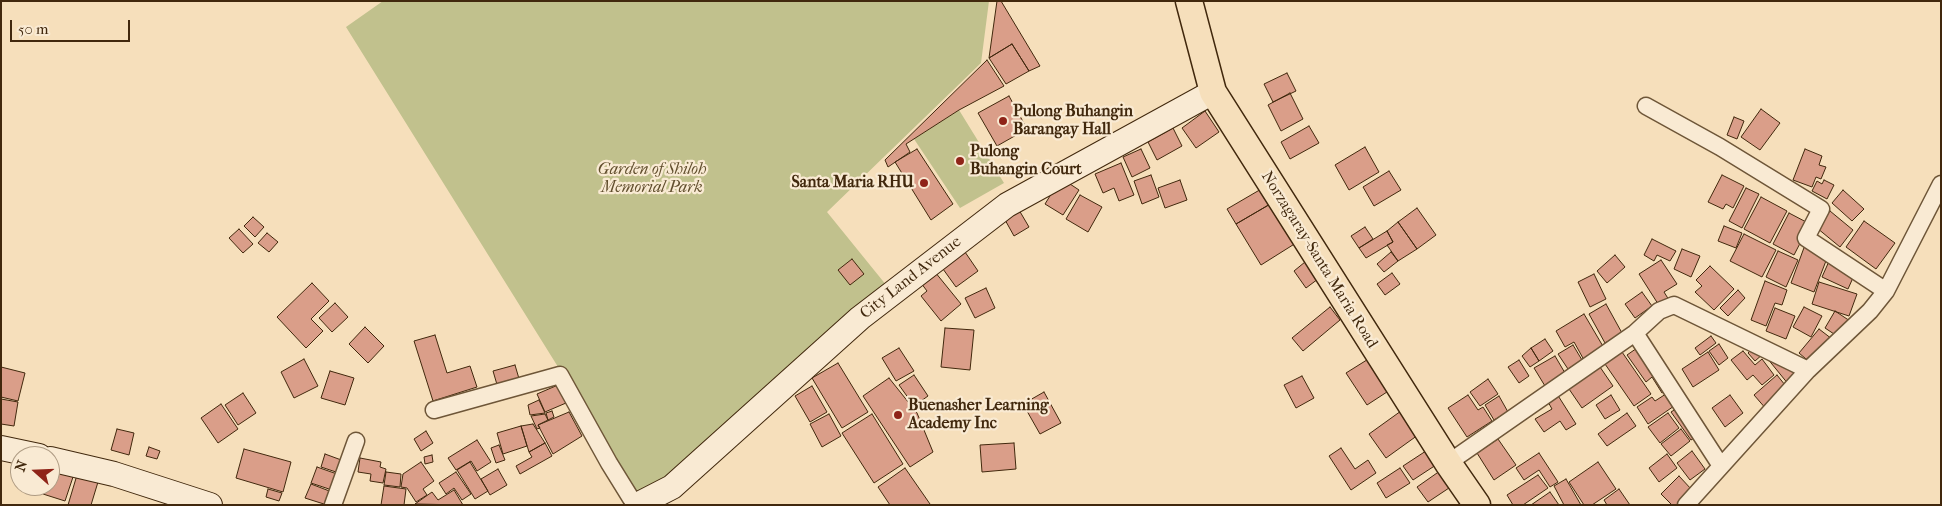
<!DOCTYPE html>
<html>
<head>
<meta charset="utf-8">
<style>
	body { margin:0 }
	#map { position:relative; width:1942px; height:506px; overflow:hidden; background:#f6dfbb; font-family:"IM FELL French Canon",serif }
	canvas { display:block }
	.frame { position:absolute; inset:0; border:2px solid #41280d; pointer-events:none }
	.north { position:absolute; left:10px; top:446px; width:50px; height:50px; box-sizing:border-box; background:#f9ead3; border:1px solid #af9c84; border-radius:50%; rotate:290deg; font-size:14px; font-weight:700; line-height:20px; text-align:center; color:#41280d }
	.north::after { content:''; display:block; margin:auto; width:18px; height:22px; background:#8f2418; clip-path:polygon(50% 0,100% 100%,50% 72%,0 100%) }
	.scale { position:absolute; left:10px; top:20px; width:120px; height:22px; box-sizing:border-box; border:2px solid #41280d; border-top:0; padding-left:6px; font-size:15px; line-height:18px; white-space:nowrap; color:#41280d; -webkit-text-stroke:4px #f9ead3; paint-order:stroke }
</style>
</head>
<body>
<div id="map">
<canvas width="1942" height="506"></canvas>
<div class="frame"></div>
<div class="north">N</div>
<div class="scale">50 m</div>
</div>
<script>
const context = document.querySelector('canvas').getContext('2d');
context.lineJoin = 'round';
function fillPath(path, color) {
  context.fillStyle = color;
  context.fill(path, 'evenodd');
}
function toPath(rows) {
  const path = new Path2D();
  for (const r of rows) {
    path.moveTo(r[0], r[1]);
    for (let i = 2; i < r.length; i += 2) path.lineTo(r[i], r[i + 1]);
  }
  return path;
}
function strokePath(path, color, width, dash) {
  context.strokeStyle = color;
  context.lineWidth = width;
  context.lineCap = dash ? 'butt' : 'round';
  context.setLineDash(dash || []);
  context.stroke(path);
}
function drawText(font, color, halo, rows, align = 'center') {
  context.font = font + ' "IM FELL French Canon",serif';
  context.lineWidth = 4.5;
  context.setLineDash([]);
  context.textBaseline = 'middle';
  context.strokeStyle = halo;
  context.fillStyle = color;
  for (const [text, x, y, turn = 0] of rows) {
    context.save();
    context.translate(x, y);
    context.rotate((+turn || 0) * Math.PI / 180);
    context.textAlign = isNaN(turn) ? turn : align;
    if (halo) context.strokeText(text, 0, 0);
    context.fillText(text, 0, 0);
    context.restore();
  }
}
const green = toPath([
	[383,1,989,1,981,63,827,212,891,291,637,505,593,423,346,27],
	[959,110,1004,183,960,208,914,139]
]);
const building = toPath([
	[997,1,1001,1,1040,66,1029,71,1012,44,989,58,997,1],
	[1012,44,1029,71,1006,84,989,58,1012,44],
	[987,60,1004,86,959,110,906,144,910,152,888,167,885,160,987,60],
	[1287,73,1296,91,1273,102,1264,84,1287,73],
	[1290,93,1303,119,1281,131,1268,105,1290,93],
	[1009,96,1027,129,997,146,978,113,1009,96],
	[1761,109,1780,123,1760,150,1741,137,1761,109],
	[1205,111,1219,132,1196,148,1182,128,1205,111],
	[1734,117,1744,121,1737,139,1727,135,1734,117],
	[1309,126,1319,143,1290,159,1281,142,1309,126],
	[1173,128,1182,146,1157,160,1148,142,1173,128],
	[1365,147,1379,172,1349,190,1335,165,1365,147],
	[917,149,953,204,931,220,895,162,917,149],
	[1141,149,1150,168,1132,177,1123,157,1141,149],
	[1805,149,1822,156,1819,165,1826,167,1821,179,1816,177,1812,187,1793,180,1805,149],
	[1121,163,1134,195,1119,201,1114,188,1103,193,1095,174,1121,163],
	[1389,171,1401,190,1374,206,1363,187,1389,171],
	[1151,175,1159,197,1142,204,1134,181,1151,175],
	[1722,175,1744,186,1733,208,1726,204,1723,209,1708,202,1722,175],
	[1061,178,1079,190,1063,215,1045,204,1061,178],
	[1180,180,1187,200,1165,208,1158,188,1180,180],
	[1824,180,1834,185,1827,199,1812,191,1817,181,1822,184,1824,180],
	[1263,188,1272,203,1236,224,1227,209,1263,188],
	[1746,188,1759,194,1742,228,1729,221,1746,188],
	[1843,190,1864,209,1852,221,1832,203,1843,190],
	[1080,195,1102,207,1088,232,1066,219,1080,195],
	[1761,197,1787,211,1770,243,1744,229,1761,197],
	[1272,203,1296,243,1261,265,1236,224,1272,203],
	[1417,208,1436,235,1417,249,1398,222,1417,208],
	[1019,210,1029,227,1014,236,1004,218,1019,210],
	[1830,211,1853,230,1840,247,1817,228,1830,211],
	[1789,213,1810,224,1794,255,1773,244,1789,213],
	[253,217,264,227,255,237,244,226,253,217],
	[1864,221,1895,243,1876,269,1846,247,1864,221],
	[1398,222,1417,249,1398,261,1387,245,1393,242,1387,231,1398,222],
	[1724,226,1742,233,1736,248,1718,241,1724,226],
	[1365,227,1373,239,1359,248,1351,236,1365,227],
	[239,229,253,244,243,253,229,238,239,229],
	[1387,231,1393,242,1366,258,1359,248,1387,231],
	[267,233,278,242,269,252,258,243,267,233],
	[1744,234,1776,250,1762,277,1730,261,1744,234],
	[1652,239,1676,251,1670,261,1657,255,1654,261,1644,255,1652,239],
	[1805,245,1829,253,1814,292,1791,283,1805,245],
	[1682,249,1700,256,1691,277,1674,269,1682,249],
	[1778,251,1798,260,1786,287,1766,277,1778,251],
	[965,252,978,271,956,287,943,269,965,252],
	[1391,252,1398,261,1384,272,1377,264,1391,252],
	[1615,255,1625,267,1607,283,1597,271,1615,255],
	[852,259,864,274,850,285,838,270,852,259],
	[1830,259,1856,271,1848,289,1822,277,1830,259],
	[1661,260,1677,284,1664,292,1669,300,1660,307,1639,274,1661,260],
	[1305,262,1318,279,1306,288,1294,271,1305,262],
	[1710,266,1734,289,1714,310,1695,292,1702,286,1696,280,1710,266],
	[935,272,961,304,941,321,921,296,927,291,921,283,935,272],
	[1392,273,1400,284,1385,295,1377,284,1392,273],
	[1594,274,1606,299,1590,307,1578,282,1594,274],
	[1765,281,1787,290,1782,305,1775,303,1766,326,1751,320,1765,281],
	[1819,282,1857,294,1849,316,1812,304,1819,282],
	[312,283,329,301,311,319,323,331,306,348,277,317,312,283],
	[986,288,995,308,975,318,965,298,986,288],
	[1738,290,1745,298,1728,316,1720,308,1738,290],
	[1642,292,1652,306,1635,318,1625,304,1642,292],
	[335,303,348,317,332,332,319,318,335,303],
	[1606,304,1622,333,1605,343,1589,314,1606,304],
	[1330,307,1340,320,1303,351,1292,338,1330,307],
	[1804,307,1822,316,1811,337,1793,327,1804,307],
	[1775,308,1795,316,1786,339,1766,331,1775,308],
	[1835,311,1850,321,1840,338,1825,328,1835,311],
	[1584,314,1604,348,1584,360,1574,342,1565,347,1556,331,1584,314],
	[365,327,384,346,368,363,349,344,365,327],
	[945,328,974,330,970,370,941,367,945,328],
	[1819,329,1832,339,1812,364,1799,353,1819,329],
	[435,335,447,373,470,366,477,387,433,401,414,341,435,335],
	[1711,336,1716,343,1700,355,1695,348,1711,336],
	[1545,339,1553,351,1539,361,1531,348,1545,339],
	[1719,344,1728,358,1719,365,1709,351,1719,344],
	[1573,345,1582,360,1568,369,1558,354,1573,345],
	[1756,345,1763,354,1755,361,1748,353,1756,345],
	[1640,346,1669,388,1662,393,1652,377,1646,382,1627,355,1640,346],
	[899,348,914,371,896,381,882,358,899,348],
	[1531,348,1539,361,1530,367,1522,356,1531,348],
	[1743,351,1755,365,1762,359,1774,375,1762,385,1753,375,1747,380,1731,360,1743,351],
	[1622,352,1651,394,1634,406,1605,364,1622,352],
	[1708,352,1719,370,1693,387,1682,369,1708,352],
	[1555,356,1565,373,1545,386,1534,368,1555,356],
	[1370,358,1390,390,1367,405,1346,373,1370,358],
	[1767,358,1801,374,1789,385,1767,358],
	[304,359,318,386,294,398,281,372,304,359],
	[1519,360,1529,376,1519,383,1508,367,1519,360],
	[838,363,868,412,842,428,812,378,838,363],
	[515,365,520,382,498,388,493,371,515,365],
	[1,367,25,373,18,401,1,397,1,367],
	[1600,367,1613,386,1582,408,1569,389,1600,367],
	[330,371,354,378,345,405,321,398,330,371],
	[914,375,928,396,914,406,899,385,914,375],
	[1777,375,1789,390,1767,410,1754,395,1777,375],
	[1302,376,1314,398,1296,408,1284,385,1302,376],
	[889,378,917,413,933,452,910,467,863,396,889,378],
	[1488,379,1498,394,1480,406,1470,392,1488,379],
	[558,385,566,403,545,412,537,394,558,385],
	[812,386,827,412,810,422,795,396,812,386],
	[1044,392,1061,423,1040,434,1023,404,1044,392],
	[1669,392,1677,404,1648,424,1637,407,1652,397,1655,401,1669,392],
	[243,393,256,413,238,425,225,405,243,393],
	[1557,394,1576,424,1566,430,1560,421,1544,432,1535,419,1552,409,1547,400,1557,394],
	[1468,395,1478,410,1483,407,1492,421,1467,437,1448,408,1468,395],
	[1611,395,1620,410,1605,419,1596,405,1611,395],
	[1730,395,1743,413,1725,427,1712,408,1730,395],
	[1499,396,1508,412,1494,420,1485,405,1499,396],
	[1,399,18,402,14,426,1,424,1,399],
	[539,400,545,413,530,415,528,405,539,400],
	[221,404,238,429,218,443,201,418,221,404],
	[1679,407,1699,435,1691,440,1671,412,1679,407],
	[552,411,554,417,548,420,546,413,552,411],
	[1401,411,1418,435,1386,458,1369,434,1401,411],
	[569,412,582,436,553,454,538,425,569,412],
	[1627,413,1636,426,1607,446,1598,434,1627,413],
	[1668,413,1679,428,1660,443,1648,427,1668,413],
	[545,414,548,420,538,425,540,428,537,429,531,416,545,414],
	[829,414,841,436,822,447,810,424,829,414],
	[872,414,903,464,874,483,842,433,872,414],
	[533,424,545,443,529,452,521,426,533,424],
	[521,426,527,446,503,454,497,433,521,426],
	[117,429,134,433,129,455,111,450,117,429],
	[1681,429,1690,441,1671,456,1661,444,1681,429],
	[426,431,433,443,421,451,414,439,426,431],
	[1498,439,1516,465,1494,480,1477,453,1498,439],
	[477,440,491,462,477,471,471,461,456,470,448,458,477,440],
	[545,443,552,456,520,474,516,466,532,457,529,452,545,443],
	[1014,443,1016,469,982,472,980,445,1014,443],
	[499,445,505,460,496,463,491,448,499,445],
	[149,447,160,451,157,459,146,456,149,447],
	[1341,448,1355,469,1368,460,1376,473,1351,490,1329,456,1341,448],
	[244,449,291,462,283,492,236,478,244,449],
	[1429,449,1439,463,1413,480,1403,466,1429,449],
	[1692,451,1705,469,1690,480,1677,463,1692,451],
	[1539,453,1558,482,1550,487,1539,470,1524,480,1516,468,1539,453],
	[325,454,344,461,339,473,321,467,325,454],
	[1667,454,1677,468,1659,482,1649,468,1667,454],
	[432,455,433,462,425,464,424,457,432,455],
	[360,458,381,462,380,467,386,469,383,483,370,481,371,474,358,472,360,458],
	[421,462,434,481,423,489,427,495,416,502,407,488,401,487,403,474,421,462],
	[470,462,488,491,475,499,457,470,470,462],
	[1598,462,1616,489,1592,505,1584,505,1569,482,1598,462],
	[1447,466,1458,482,1428,502,1417,487,1447,466],
	[51,467,74,474,65,501,43,494,46,486,50,486,51,467],
	[317,467,337,474,332,490,311,483,317,467],
	[905,468,930,504,929,505,890,505,878,487,905,468],
	[1400,468,1410,483,1386,498,1377,483,1400,468],
	[498,469,507,485,490,495,481,479,498,469],
	[386,472,401,474,400,487,384,485,386,472],
	[456,472,471,494,462,500,454,488,446,494,439,483,456,472],
	[77,475,98,482,91,505,68,505,77,475],
	[1538,475,1548,488,1523,505,1513,505,1507,495,1538,475],
	[1679,476,1692,490,1677,505,1672,505,1661,494,1679,476],
	[1566,479,1581,505,1564,505,1554,486,1566,479],
	[311,484,332,492,327,505,305,498,311,484],
	[384,486,406,489,404,505,381,505,384,486],
	[268,489,282,493,279,501,266,497,268,489],
	[1619,489,1630,505,1607,505,1604,500,1619,489],
	[454,490,463,505,415,504,432,492,438,500,454,490],
	[1550,492,1559,505,1531,505,1550,492]
]);
const street = toPath([
	[1646,106,1720,147,1821,209,1806,238,1886,291],
	[1635,333,1721,466],
	[434,410,560,375,609,463,635,505],
	[1448,463,1635,333,1659,311,1674,305,1808,370],
	[333,505,356,441],
	[1686,505,1808,370,1870,311,1886,291,1941,184]
]);
const secondary = toPath([
	[1,448,39,456],
	[50,459,114,474,210,505],
	[637,505,672,487,860,318,1007,205,1213,92]
]);
const primary = toPath([
	[1189,1,1213,92,1448,463,1477,505]
]);
const markers = [
	[1003,121,5,"#8f2418"],
	[960,161,5,"#8f2418"],
	[924,183,5,"#8f2418"],
	[898,415,5,"#8f2418"]
];
const poiNames = [
	["Pulong Buhangin",1013,112],
	["Barangay Hall",1013,130],
	["Pulong",970,152],
	["Buhangin Court",970,170],
	["Santa Maria RHU",914,183,"right"],
	["Buenasher Learning",908,406],
	["Academy Inc",908,424]
];
const parkNames = [
	["Garden of Shiloh",652,170],
	["Memorial Park",652,188]
];
const streetNames = [
	["Norzagaray-Santa Maria Road",1319,260,58],
	["City Land Avenue",911,278,-38]
];
fillPath(green, '#c1c18d');
fillPath(building, '#da9e89');
strokePath(building, '#41280d', 1);
strokePath(street, '#6e5638', 19);
strokePath(secondary, '#41280d', 26);
strokePath(primary, '#41280d', 29);
strokePath(street, '#f9ead3', 16);
strokePath(secondary, '#f9ead3', 24);
strokePath(primary, '#f6dfbb', 26);
for (const [x, y, r, color] of markers) {
  const dot = new Path2D();
  dot.arc(x, y, r, 0, 2 * Math.PI);
  context.fillStyle = color;
  context.fill(dot);
  strokePath(dot, '#f9ead3', 2);
}
drawText('bold 16px', '#41280d', '#f9ead3', poiNames, 'left');
drawText('italic 16px', '#614e2d', '#f9ead3', parkNames);
drawText('16px', '#41280d', '#f9ead3', streetNames);
</script>
</body>
</html>
